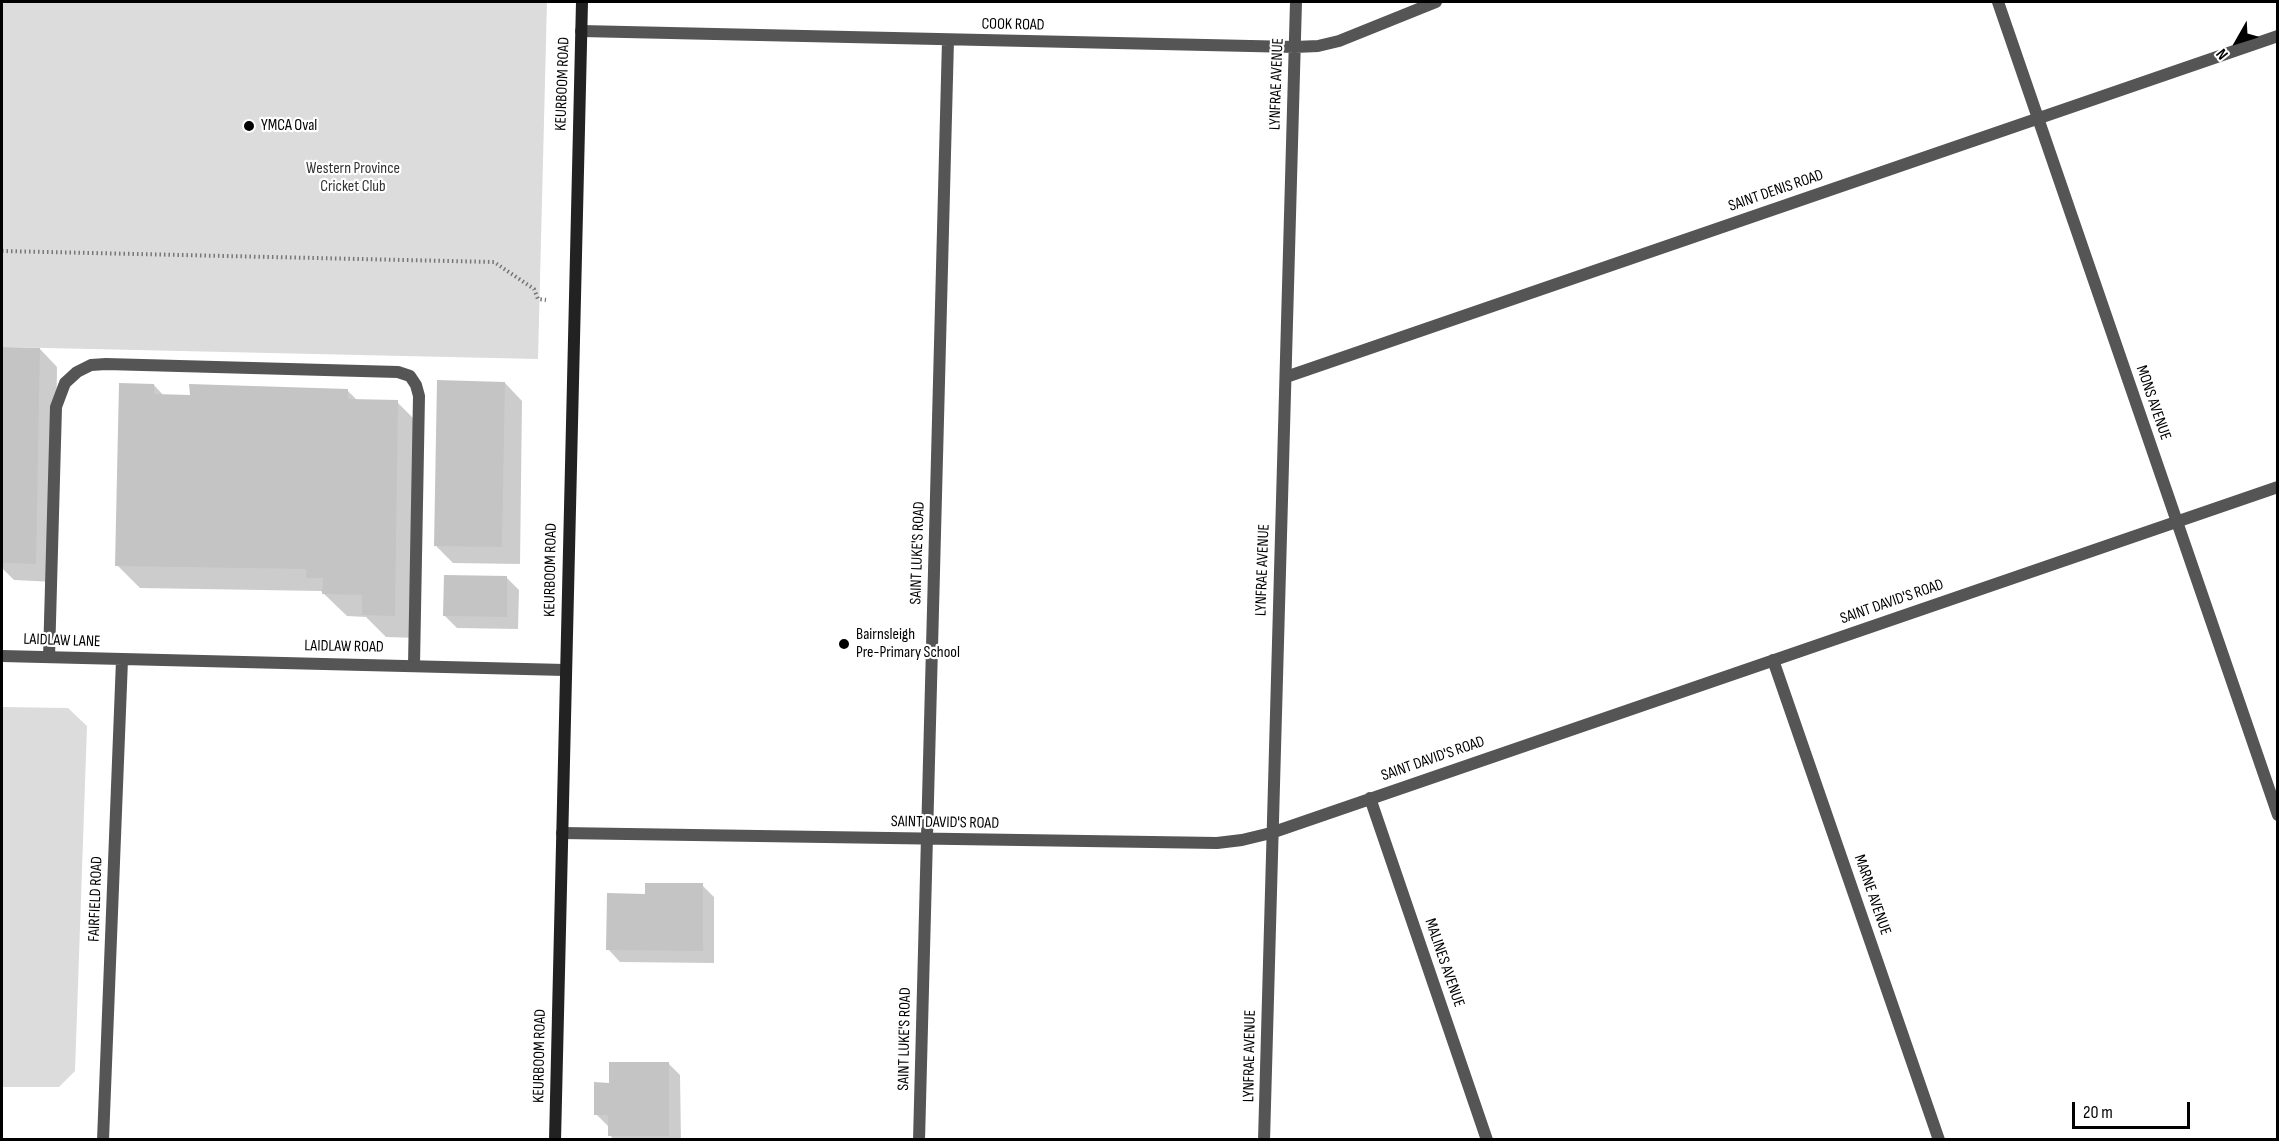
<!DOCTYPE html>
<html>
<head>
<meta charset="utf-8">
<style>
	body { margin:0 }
	#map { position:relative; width:2279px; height:1141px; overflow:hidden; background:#fff; font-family:"Sofia Sans Condensed",sans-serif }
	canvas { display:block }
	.frame { position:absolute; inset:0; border:3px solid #000; pointer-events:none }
	.north { position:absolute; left:2207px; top:12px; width:60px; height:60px; -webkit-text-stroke:4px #fff; paint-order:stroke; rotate:231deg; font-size:16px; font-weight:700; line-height:24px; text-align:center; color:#000 }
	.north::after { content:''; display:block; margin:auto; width:21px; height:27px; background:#000; clip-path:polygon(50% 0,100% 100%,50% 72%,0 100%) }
	.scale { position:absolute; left:2072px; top:1102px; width:118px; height:27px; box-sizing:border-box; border:3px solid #000; border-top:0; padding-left:8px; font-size:18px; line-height:21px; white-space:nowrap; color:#000; -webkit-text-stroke:4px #fff; paint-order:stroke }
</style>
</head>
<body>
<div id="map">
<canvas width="2279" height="1141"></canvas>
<div class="frame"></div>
<div class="north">N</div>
<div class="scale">20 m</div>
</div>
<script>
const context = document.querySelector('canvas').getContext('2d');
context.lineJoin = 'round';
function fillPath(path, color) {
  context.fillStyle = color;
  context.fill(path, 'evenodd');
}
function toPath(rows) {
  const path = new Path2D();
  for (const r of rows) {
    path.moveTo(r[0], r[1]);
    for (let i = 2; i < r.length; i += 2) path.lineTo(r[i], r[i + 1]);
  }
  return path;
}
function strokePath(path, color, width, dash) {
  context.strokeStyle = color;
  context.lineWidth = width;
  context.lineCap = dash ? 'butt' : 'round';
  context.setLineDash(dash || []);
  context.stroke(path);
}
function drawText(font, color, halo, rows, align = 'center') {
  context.font = font + ' "Sofia Sans Condensed",sans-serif';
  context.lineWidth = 4.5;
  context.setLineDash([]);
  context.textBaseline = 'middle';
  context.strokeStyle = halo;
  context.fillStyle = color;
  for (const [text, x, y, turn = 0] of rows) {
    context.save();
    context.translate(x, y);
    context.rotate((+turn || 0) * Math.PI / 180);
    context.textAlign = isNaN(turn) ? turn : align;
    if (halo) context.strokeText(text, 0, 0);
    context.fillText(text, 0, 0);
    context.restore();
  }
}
const green = toPath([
	[2,2,547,2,538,359,2,347],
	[2,707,68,708,87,726,75,1071,59,1087,2,1087]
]);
const shadow = toPath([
	[2,348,40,349,57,367,54,582,14,580,2,568],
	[505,383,522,401,520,564,453,563,435,545],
	[154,385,164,396,347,390,358,401,397,402,420,425,417,638,386,637,366,617,347,616,321,591,140,588,117,565],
	[507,578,519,590,518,629,457,628,445,616],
	[702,885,714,897,714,963,620,962,608,949],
	[668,1063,680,1075,681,1140,614,1140,610,1135,608,1126,596,1114,610,1084]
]);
const building = toPath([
	[2,347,40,348,36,564,2,563],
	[437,380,505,382,502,547,434,546],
	[119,383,154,384,154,394,190,395,189,384,348,389,348,399,398,400,395,616,362,615,362,595,322,594,323,578,306,578,306,569,115,566],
	[444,575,507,576,507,617,443,616],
	[645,883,703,883,703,951,606,950,607,893,645,894],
	[609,1062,669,1062,669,1136,608,1136,608,1115,594,1115,594,1082,609,1083]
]);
const path = toPath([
	[2,251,494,262,534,289,538,299,546,300]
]);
const lane = toPath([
	[49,657,56,407,65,383,77,372,91,365,106,364,398,372,410,376,416,385,419,396,414,665]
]);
const street = toPath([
	[1998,2,2278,815],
	[581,31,1295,47,1318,46,1339,41,1436,2],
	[1286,377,2278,36],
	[2,656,565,670],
	[1773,660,1939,1140],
	[1370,798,1487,1140],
	[562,833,1217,843,1242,840,1271,833,2278,487],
	[103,1140,122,660],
	[919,1140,948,40],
	[1264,1140,1296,2]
]);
const secondary = toPath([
	[555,1140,582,2]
]);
const markers = [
	[249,126,6,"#000"],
	[844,644,6,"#000"]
];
const streetNames = [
	["COOK ROAD",1013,25,1],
	["KEURBOOM ROAD",563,84,-88],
	["LYNFRAE AVENUE",1277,84,-88],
	["SAINT DENIS ROAD",1776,191,-19],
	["MONS AVENUE",2153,403,71],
	["SAINT LUKE'S ROAD",918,553,-88],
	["KEURBOOM ROAD",551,570,-89],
	["LYNFRAE AVENUE",1263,570,-88],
	["SAINT DAVID'S ROAD",1892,602,-19],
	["LAIDLAW LANE",62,641,2],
	["LAIDLAW ROAD",344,647,1],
	["SAINT DAVID'S ROAD",1433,759,-19],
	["SAINT DAVID'S ROAD",945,823,1],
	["MARNE AVENUE",1872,895,71],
	["FAIRFIELD ROAD",96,899,-88],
	["MALINES AVENUE",1444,963,71],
	["SAINT LUKE'S ROAD",905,1039,-89],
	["KEURBOOM ROAD",540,1056,-89],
	["LYNFRAE AVENUE",1250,1056,-89]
];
const poiNames = [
	["YMCA Oval",261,126],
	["Bairnsleigh",856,635],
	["Pre-Primary School",856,653]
];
const parkNames = [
	["Western Province",353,169],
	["Cricket Club",353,187]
];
fillPath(green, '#dcdcdc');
fillPath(shadow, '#0003');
fillPath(building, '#c4c4c4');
strokePath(path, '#777', 4, [1.5, 3]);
strokePath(lane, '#555', 12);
strokePath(street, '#555', 12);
strokePath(secondary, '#222', 12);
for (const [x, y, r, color] of markers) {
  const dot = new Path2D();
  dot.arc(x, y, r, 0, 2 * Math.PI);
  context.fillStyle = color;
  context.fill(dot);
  strokePath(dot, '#fff', 2);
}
drawText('16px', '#000', '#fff', streetNames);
drawText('16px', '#000', '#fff', poiNames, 'left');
drawText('16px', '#333', '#fff', parkNames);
</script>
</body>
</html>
